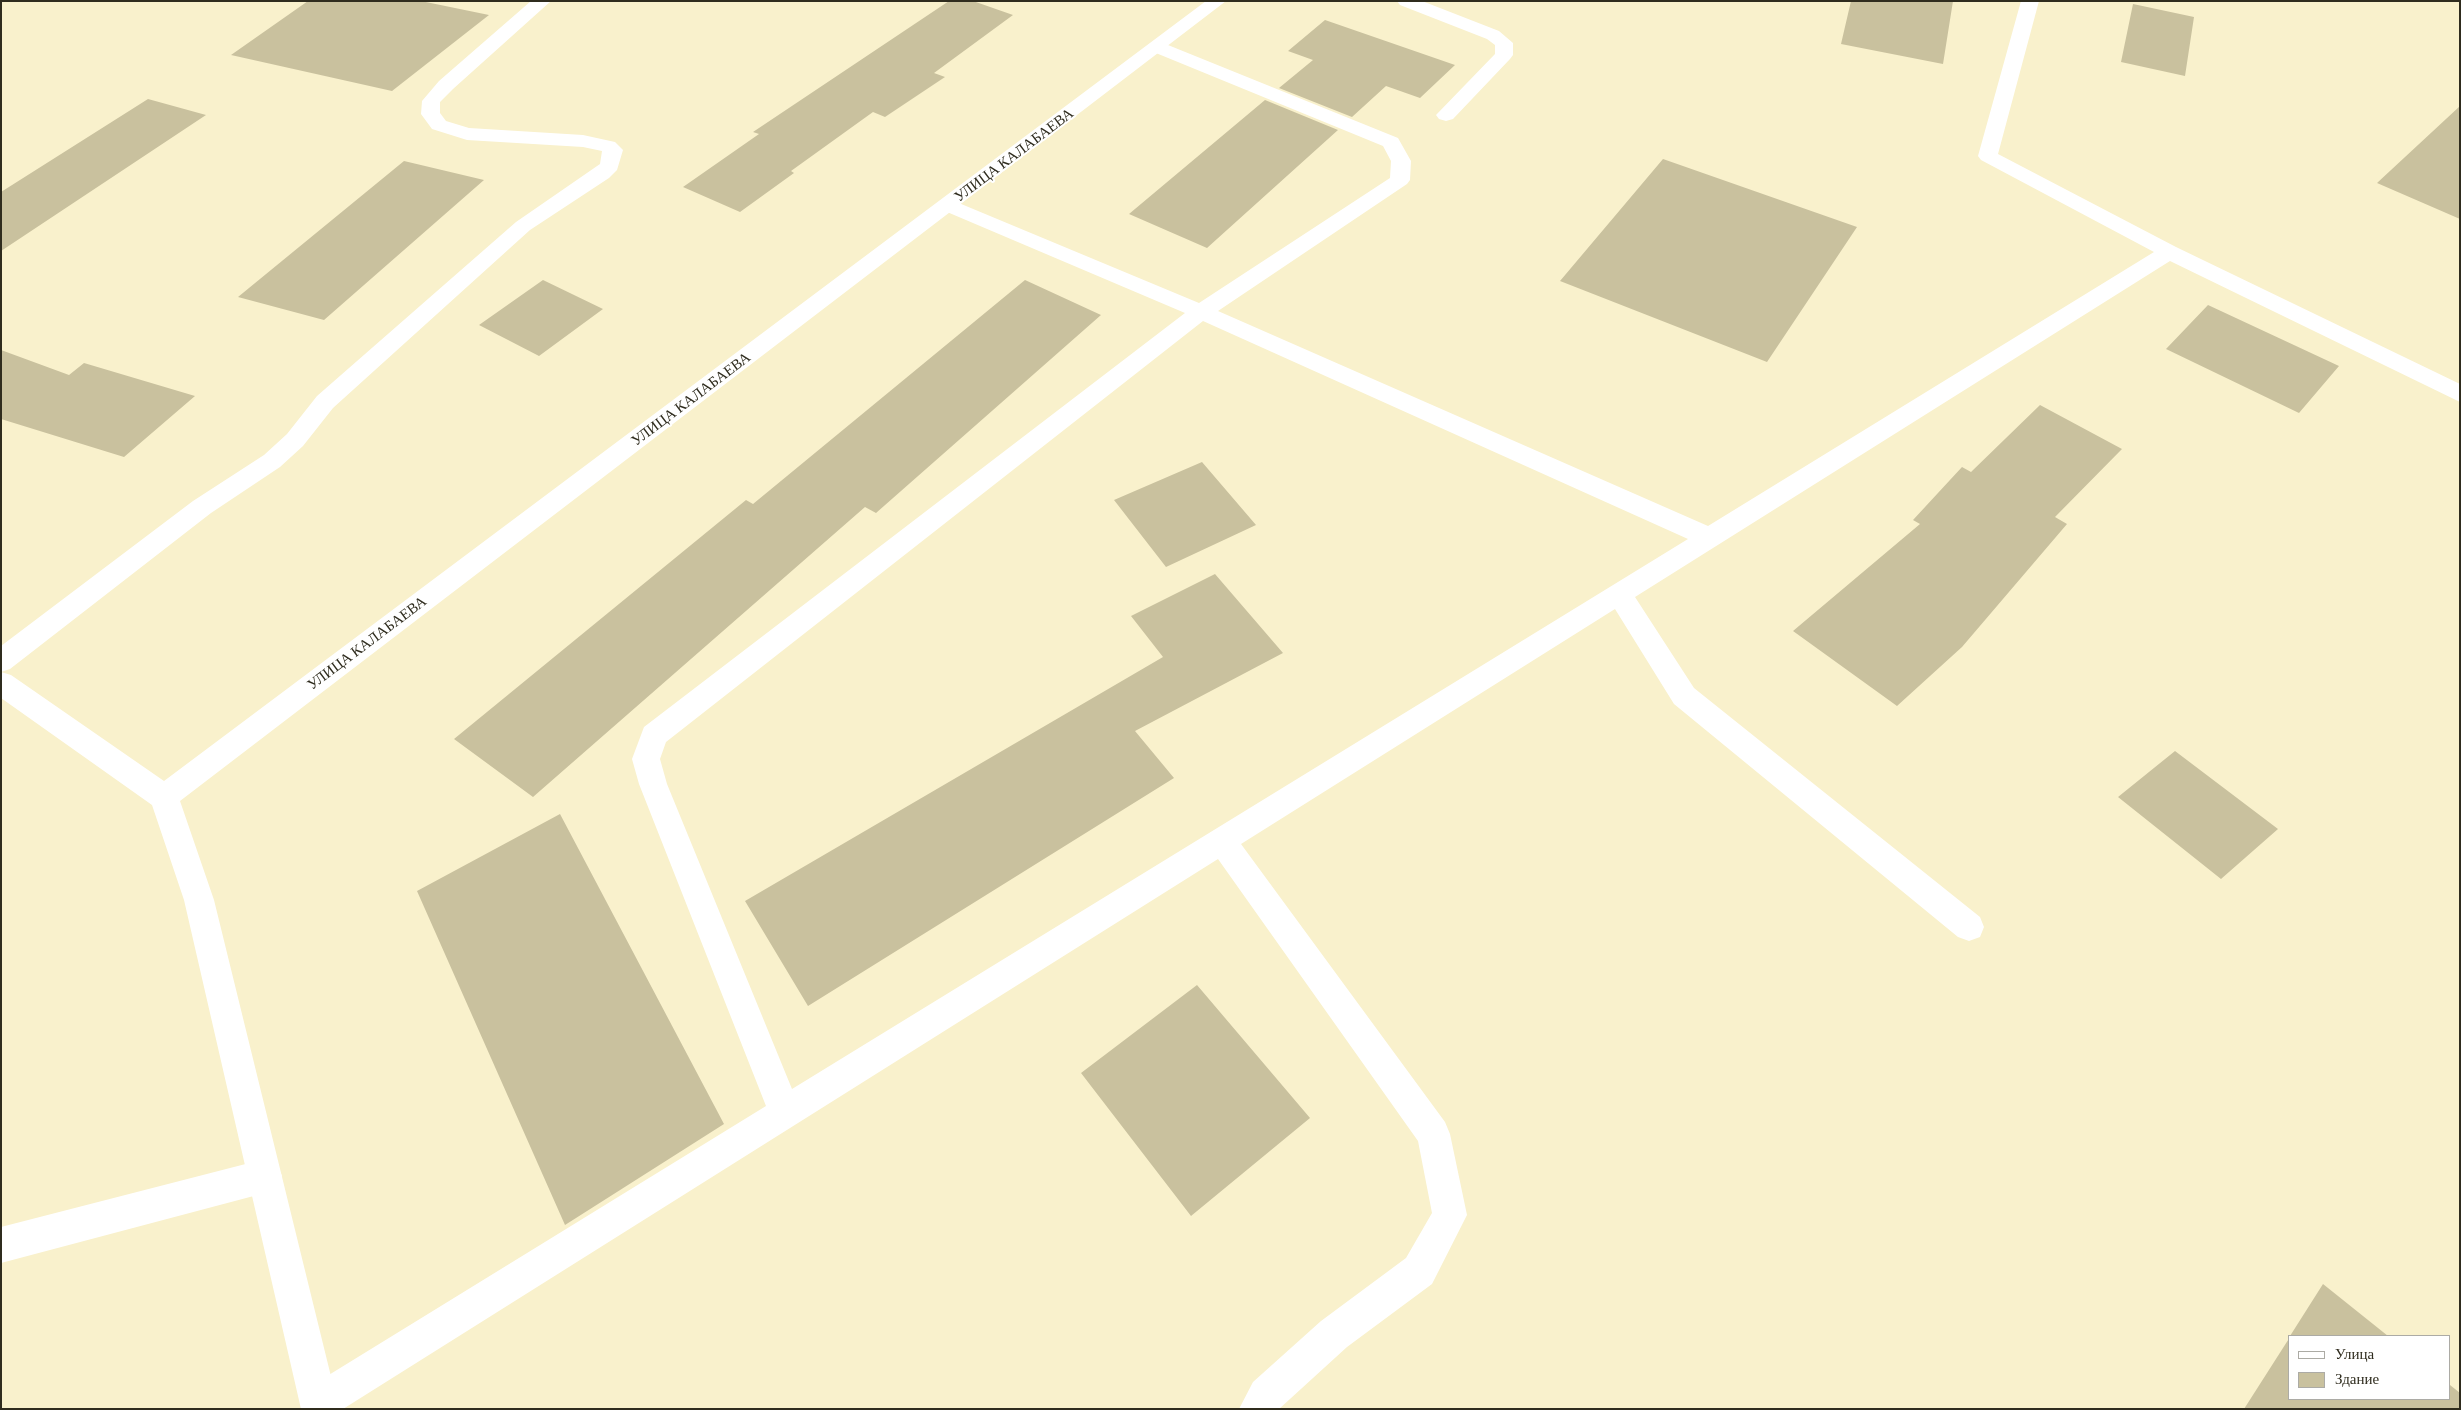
<!DOCTYPE html>
<html>
<head>
<meta charset="utf-8">
<style>
	body { margin:0 }
	#map { position:relative; width:2461px; height:1410px; overflow:hidden; background:#f9f1cc; font-family:"Crimson Pro",serif }
	canvas { display:block }
	.frame { position:absolute; inset:0; border:2px solid #2f2c1e; pointer-events:none }
	.legend { position:absolute; left:2288px; top:1335px; width:162px; height:65px; box-sizing:border-box; background:#fff; border:1px solid #acaba5; margin:0; padding:6px 9px; list-style:none; font-size:15px; color:#2f2c1e }
	.legend li { display:flex; align-items:center; gap:10px; height:25px }
	.legend b { width:25px; border:1px solid #acaba5 }
</style>
</head>
<body>
<div id="map">
<canvas width="2461" height="1410"></canvas>
<div class="frame"></div>
<ul class="legend">
<li><b style="height:6px;background:#fff"></b>Улица</li>
<li><b style="height:14px;background:#c9c19e"></b>Здание</li>
</ul>
</div>
<script>
const context = document.querySelector('canvas').getContext('2d');
context.lineJoin = 'round';
function fillPath(path, color) {
  context.fillStyle = color;
  context.fill(path, 'evenodd');
}
function toPath(rows) {
  const path = new Path2D();
  for (const r of rows) {
    path.moveTo(r[0], r[1]);
    for (let i = 2; i < r.length; i += 2) path.lineTo(r[i], r[i + 1]);
  }
  return path;
}
function drawText(font, color, halo, rows, align = 'center') {
  context.font = font + ' "Crimson Pro",serif';
  context.lineWidth = 4;
  context.setLineDash([]);
  context.textBaseline = 'middle';
  context.strokeStyle = halo;
  context.fillStyle = color;
  for (const [text, x, y, turn = 0] of rows) {
    context.save();
    context.translate(x, y);
    context.rotate((+turn || 0) * Math.PI / 180);
    context.textAlign = isNaN(turn) ? turn : align;
    if (halo) context.strokeText(text, 0, 0);
    context.fillText(text, 0, 0);
    context.restore();
  }
}
const building = toPath([
	[308,1,421,1,489,15,392,91,231,55],
	[949,1,973,1,1013,15,934,73,945,77,885,117,873,112,791,171,794,173,740,212,683,187,759,134,753,132],
	[1851,1,1953,1,1943,64,1841,44],
	[2133,4,2194,17,2185,76,2121,62],
	[1325,20,1455,65,1420,98,1386,86,1352,117,1279,88,1313,60,1288,51],
	[148,99,206,115,1,251,1,192],
	[1265,100,1338,130,1207,248,1129,214],
	[2460,106,2460,219,2377,183],
	[1663,159,1857,227,1767,362,1560,281],
	[404,161,484,180,324,320,238,297],
	[543,280,603,309,539,356,479,325],
	[1025,280,1101,315,876,513,865,507,533,797,454,739,746,500,753,504],
	[2208,305,2339,366,2299,413,2166,349],
	[1,350,69,375,84,363,195,396,124,457,1,419],
	[2040,405,2122,449,2055,517,2067,524,1962,647,1897,706,1793,631,1920,524,1913,520,1962,467,1971,472],
	[1202,462,1256,525,1166,567,1114,500],
	[1215,574,1283,653,1135,731,1174,778,808,1006,745,901,1163,657,1131,616],
	[2175,751,2278,829,2221,879,2118,797],
	[560,814,724,1124,565,1225,417,891],
	[1197,985,1310,1118,1191,1216,1081,1073],
	[2323,1284,2388,1336,2290,1336],
	[2290,1337,2290,1399,2450,1399,2450,1385,2460,1393,2460,1409,2244,1409]
]);
const service = toPath([
	[531,1,551,1,453,89,440,102,440,113,446,121,469,128,583,135,615,142,623,150,617,170,609,178,530,230,333,408,303,446,280,467,211,513,10,669,1,672,1,646,193,501,264,455,287,434,317,396,516,222,600,164,602,151,583,147,467,140,432,129,421,114,422,101,439,81,531,1],
	[1397,1,1422,1,1499,31,1513,43,1513,55,1510,59,1453,119,1446,121,1439,119,1436,115,1495,54,1495,45,1487,39,1400,5,1397,1],
	[2021,1,2039,1,1998,154,2176,247,2460,384,2460,402,2170,261,1635,597,1694,688,1980,917,1984,927,1980,937,1969,941,1958,937,1674,704,1615,609,1241,844,1445,1122,1450,1134,1467,1215,1432,1284,1347,1347,1279,1409,1239,1409,1253,1382,1321,1321,1406,1258,1432,1213,1418,1141,1218,859,343,1409,303,1409,300,1402,306,1389,766,1106,639,784,632,759,644,727,1185,313,940,209,937,205,940,201,947,199,954,201,1199,303,1390,178,1391,161,1383,146,1151,51,1148,47,1151,43,1163,43,1398,138,1411,161,1410,180,1407,184,1218,311,1708,526,2154,252,1981,160,1978,156,2021,1],
	[1203,321,1688,539,792,1089,667,784,660,759,666,742,1203,321],
	[265,1159,277,1164,282,1176,277,1188,265,1193,1,1263,1,1227,265,1159]
]);
const minor = toPath([
	[1206,1,1226,1,180,801,214,900,339,1409,301,1409,184,900,152,805,1,698,1,672,11,675,164,781,1206,1]
]);
const streetNames = [
	["УЛИЦА КАЛАБАЕВА",1014,155,-37],
	["УЛИЦА КАЛАБАЕВА",691,399,-37],
	["УЛИЦА КАЛАБАЕВА",367,643,-37]
];
fillPath(building, '#c9c19e');
fillPath(service, '#fff');
fillPath(minor, '#fff');
drawText('15px', '#2f2c1e', '#fff', streetNames);
</script>
</body>
</html>
